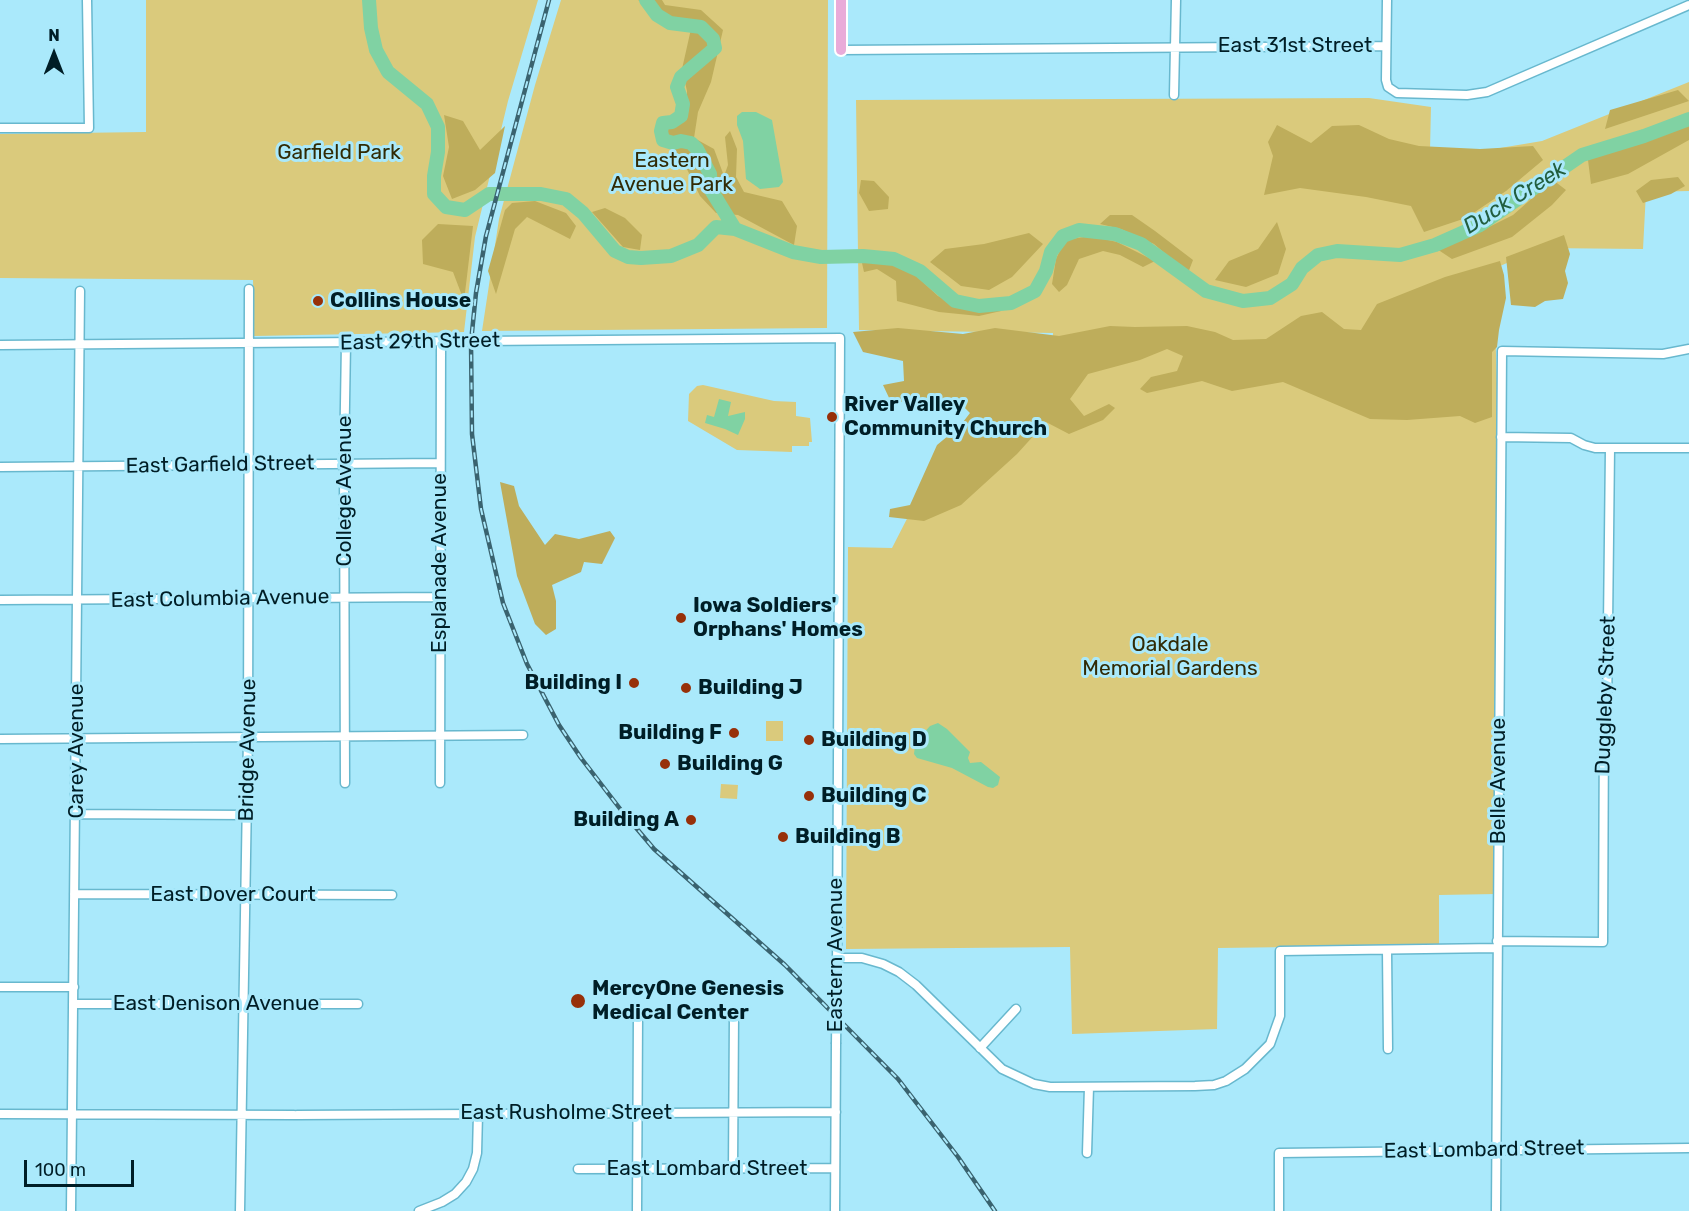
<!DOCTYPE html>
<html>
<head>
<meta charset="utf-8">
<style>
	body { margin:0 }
	#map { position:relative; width:1689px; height:1211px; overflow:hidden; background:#aae9fb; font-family:Rubik,sans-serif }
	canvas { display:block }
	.north { position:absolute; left:24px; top:24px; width:60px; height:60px; -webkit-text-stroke:4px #aae9fb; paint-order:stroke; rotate:0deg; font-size:16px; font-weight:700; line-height:24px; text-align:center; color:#001e26 }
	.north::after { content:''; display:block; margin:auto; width:21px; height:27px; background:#001e26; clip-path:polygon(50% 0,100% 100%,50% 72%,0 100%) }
	.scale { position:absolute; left:24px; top:1160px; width:110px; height:27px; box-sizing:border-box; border:3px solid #001e26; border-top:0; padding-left:8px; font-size:18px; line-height:21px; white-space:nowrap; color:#001e26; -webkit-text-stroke:4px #aae9fb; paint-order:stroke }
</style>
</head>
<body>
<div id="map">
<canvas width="1689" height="1211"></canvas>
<div class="north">N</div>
<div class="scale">100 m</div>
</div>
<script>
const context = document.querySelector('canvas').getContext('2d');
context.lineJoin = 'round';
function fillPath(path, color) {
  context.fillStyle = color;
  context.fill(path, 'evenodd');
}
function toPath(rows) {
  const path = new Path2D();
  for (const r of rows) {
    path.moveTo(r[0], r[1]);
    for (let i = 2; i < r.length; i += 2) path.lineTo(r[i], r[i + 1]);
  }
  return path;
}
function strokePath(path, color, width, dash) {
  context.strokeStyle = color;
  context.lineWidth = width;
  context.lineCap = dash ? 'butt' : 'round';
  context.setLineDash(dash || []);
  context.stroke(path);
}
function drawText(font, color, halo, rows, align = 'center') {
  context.font = font + ' Rubik,sans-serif';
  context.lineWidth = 6;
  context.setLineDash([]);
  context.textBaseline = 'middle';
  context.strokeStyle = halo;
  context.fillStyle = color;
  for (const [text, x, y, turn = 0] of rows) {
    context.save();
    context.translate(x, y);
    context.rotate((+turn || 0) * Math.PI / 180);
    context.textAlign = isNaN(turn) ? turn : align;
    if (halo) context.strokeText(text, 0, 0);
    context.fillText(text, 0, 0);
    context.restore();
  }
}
const green = toPath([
	[146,0,538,0,508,101,475,237,464,332,254,336,253,280,0,278,0,134,146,132],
	[561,0,828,0,827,328,482,331,499,219,535,85],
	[1689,82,1689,191,1646,192,1643,249,1542,248,1493,269,1498,413,1496,894,1439,895,1439,945,1218,948,1217,1029,1072,1034,1070,947,846,949,848,547,892,548,932,470,1052,372,1053,333,859,330,856,100,1369,98,1431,107,1430,150,1482,151,1542,141],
	[703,385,774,401,796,402,796,416,810,418,812,442,809,442,809,446,792,446,792,452,737,450,688,421,689,394,697,386],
	[766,721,783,721,783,741,766,741],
	[721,784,738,785,737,799,720,798]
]);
const forest = toPath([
	[638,0,662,0,665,5,701,10,723,30,711,82,698,112,694,138,714,149,724,176,728,165,725,137,730,131,737,149,736,177,744,192,782,201,797,226,794,245,738,215,716,213,700,196,684,163,658,137,687,110,687,91,682,69,693,20,672,19],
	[1678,90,1689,101,1605,129,1610,110],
	[444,115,463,121,480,150,505,126,495,173,475,190,452,199,443,176,449,147],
	[1689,123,1689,140,1628,174,1591,184,1588,160],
	[1277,125,1311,143,1332,126,1359,125,1389,139,1419,146,1480,149,1533,146,1543,160,1506,191,1466,218,1424,232,1411,206,1366,197,1300,188,1264,195,1273,156,1268,142],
	[1678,177,1685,186,1671,194,1643,203,1636,191,1651,180],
	[861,180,874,181,889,197,888,209,869,211,859,193],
	[1553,180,1566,190,1552,205,1512,237,1452,259,1437,249,1477,233,1513,215],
	[535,201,566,213,576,226,570,239,527,217,515,229,496,294,488,271,505,210,512,203],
	[605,208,625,218,642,235,640,250,623,247,592,212],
	[1110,215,1132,215,1155,231,1193,260,1188,273,1154,244,1121,229,1100,224],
	[1277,222,1286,249,1278,274,1246,287,1215,280,1229,261,1258,249],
	[438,224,473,226,464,301,453,272,423,264,422,240],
	[1029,233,1043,244,1012,277,989,290,961,286,930,262,945,249,984,244],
	[1564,235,1570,254,1565,271,1568,283,1563,299,1545,301,1535,307,1511,305,1506,257],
	[1090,236,1117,242,1155,261,1143,267,1120,255,1103,251,1079,259,1067,285,1059,292,1052,284,1056,259,1065,240],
	[884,261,913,273,938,296,963,308,994,308,1001,311,979,316,939,312,897,301,896,281,877,269,864,272,862,263],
	[1500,261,1504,275,1506,298,1499,330,1497,347,1492,352,1492,417,1475,423,1460,416,1407,420,1370,419,1283,382,1232,391,1202,381,1147,393,1140,389,1151,377,1177,371,1183,356,1167,349,1140,360,1088,374,1070,399,1084,416,1109,404,1115,408,1103,420,1069,434,1046,422,1017,454,961,505,924,521,889,517,890,509,910,505,937,445,960,426,970,413,958,401,891,402,883,385,904,381,903,361,863,352,853,332,898,328,963,334,995,328,1059,336,1110,326,1135,327,1187,326,1215,332,1233,340,1266,339,1301,316,1322,312,1344,329,1361,330,1377,304,1445,277],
	[500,482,514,486,519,506,545,545,555,534,579,539,610,531,615,538,602,564,584,562,581,572,552,585,556,601,556,629,546,635,535,624,517,576]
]);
const water = toPath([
	[742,112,756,112,772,120,783,182,779,187,760,189,746,179,743,141,737,125,737,116],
	[719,399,731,402,728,416,745,412,745,419,738,435,725,429,705,423,707,415,714,417],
	[938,723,947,729,970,752,968,758,970,763,981,762,1000,777,998,785,993,788,988,787,952,768,917,758,914,754,915,746,921,736,930,726]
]);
const river = toPath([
	[369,0,371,28,376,50,388,72,427,104,438,127,438,152,434,176,434,194,446,207,465,210,489,194,541,194,566,199,583,213,615,251,628,257,641,258,671,256,698,245,716,227,735,229,793,252,821,257,863,256,894,259,920,271,955,301,979,306,1011,303,1035,291,1046,271,1051,252,1063,236,1079,230,1115,234,1141,244,1206,291,1243,301,1270,298,1292,284,1302,268,1318,255,1337,251,1400,255,1435,245,1480,225,1582,155,1644,136,1689,119],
	[646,0,657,15,670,23,701,27,713,39,715,48,681,77,677,87,683,104,681,116,672,122,663,123,661,131,663,140,673,143,681,141,691,143,697,149,710,174,711,190,735,229]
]);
const minor = toPath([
	[1387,0,1386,80,1388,87,1397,93,1467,95,1487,92,1689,5],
	[841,50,1386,46],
	[1174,95,1176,0],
	[0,128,89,128,87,0],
	[0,345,840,338,837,972],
	[1501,437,1571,438,1584,445,1595,448,1689,448],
	[0,467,440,463],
	[0,600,441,597],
	[0,739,523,735],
	[345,783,344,464,346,343],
	[440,783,441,342],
	[76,814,247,815],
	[74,894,392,895],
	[1497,941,1603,942,1604,721,1607,714,1610,448],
	[1387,950,1388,1049],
	[837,958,862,958,883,964,899,972,916,985,1002,1069,1034,1084,1050,1087,1195,1086,1214,1085,1226,1081,1245,1069,1270,1044,1280,1016,1280,951,1497,948],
	[0,987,74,987],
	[73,1004,358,1004],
	[980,1048,1016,1009],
	[0,1114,294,1115],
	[297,1115,836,1112],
	[1087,1153,1089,1087],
	[578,1169,835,1168],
	[733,1169,734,1014],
	[71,1211,80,291],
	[240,1211,248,737,249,289],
	[419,1211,442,1202,455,1194,466,1182,473,1169,477,1153,478,1114],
	[637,1211,638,1015],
	[835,1211,836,1044],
	[1279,1211,1279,1153,1689,1148],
	[1496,1211,1502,351,1663,354,1689,349]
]);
const major = toPath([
	[841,50,841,0]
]);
const rail = toPath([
	[549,0,486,236,476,293,471,342,472,434,481,509,503,603,527,664,559,725,581,758,621,810,654,849,785,965,898,1079,958,1157,995,1211]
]);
const minorBridge = toPath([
	[836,1044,837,972]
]);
const markers = [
	[318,301,6,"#973009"],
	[832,417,6,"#973009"],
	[681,618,6,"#973009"],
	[634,683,6,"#973009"],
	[686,688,6,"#973009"],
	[734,733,6,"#973009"],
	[809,740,6,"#973009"],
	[665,764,6,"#973009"],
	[809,796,6,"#973009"],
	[691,820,6,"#973009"],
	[783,837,6,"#973009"],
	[578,1001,8,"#973009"]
];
const streetNames = [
	["East 31st Street",1295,46],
	["East 29th Street",420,342,-1],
	["East Garfield Street",220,465,-1],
	["College Avenue",345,491,-90],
	["Esplanade Avenue",440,563,-90],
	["East Columbia Avenue",220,599,-1],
	["Duggleby Street",1606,695,-88],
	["Bridge Avenue",248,750,-89],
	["Carey Avenue",77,751,-90],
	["Belle Avenue",1499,781,-90],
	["East Dover Court",233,895],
	["Eastern Avenue",836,955,-90],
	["East Denison Avenue",216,1004],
	["East Rusholme Street",566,1113],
	["East Lombard Street",1484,1150,-1],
	["East Lombard Street",707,1169]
];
const parkNames = [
	["Garfield Park",339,153],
	["Eastern",672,161],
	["Avenue Park",672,185],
	["Oakdale",1170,645],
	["Memorial Gardens",1170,669]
];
const poiNames = [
	["Collins House",330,301],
	["River Valley",844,405],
	["Community Church",844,429],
	["Iowa Soldiers'",693,606],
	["Orphans' Homes",693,630],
	["Building I",622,683,"right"],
	["Building J",698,688],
	["Building F",722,733,"right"],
	["Building D",821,740],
	["Building G",677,764],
	["Building C",821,796],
	["Building A",679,820,"right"],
	["Building B",795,837],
	["MercyOne Genesis",592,989],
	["Medical Center",592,1013]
];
const waterNames = [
	["Duck Creek",1515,198,-32]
];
fillPath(green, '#daca7c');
fillPath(forest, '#bead5b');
fillPath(water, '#80d2a3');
strokePath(river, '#80d2a3', 14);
strokePath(minor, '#68b8ce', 11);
strokePath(major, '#fff', 14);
strokePath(minor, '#fff', 8);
strokePath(major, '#e9abd9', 10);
strokePath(rail, '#3a636f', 4.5);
strokePath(rail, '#aae9fb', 2, [7]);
strokePath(minorBridge, '#68b8ce', 11, []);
strokePath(minorBridge, '#fff', 8);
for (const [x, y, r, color] of markers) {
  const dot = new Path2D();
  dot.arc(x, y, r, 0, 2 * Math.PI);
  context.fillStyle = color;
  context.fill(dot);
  strokePath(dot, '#aae9fb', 2);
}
drawText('21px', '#001e26', '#aae9fb', streetNames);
drawText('21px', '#312a05', '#aae9fb', parkNames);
drawText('bold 21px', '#001e26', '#aae9fb', poiNames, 'left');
drawText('italic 22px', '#225e3f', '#aae9fb', waterNames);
</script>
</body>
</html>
